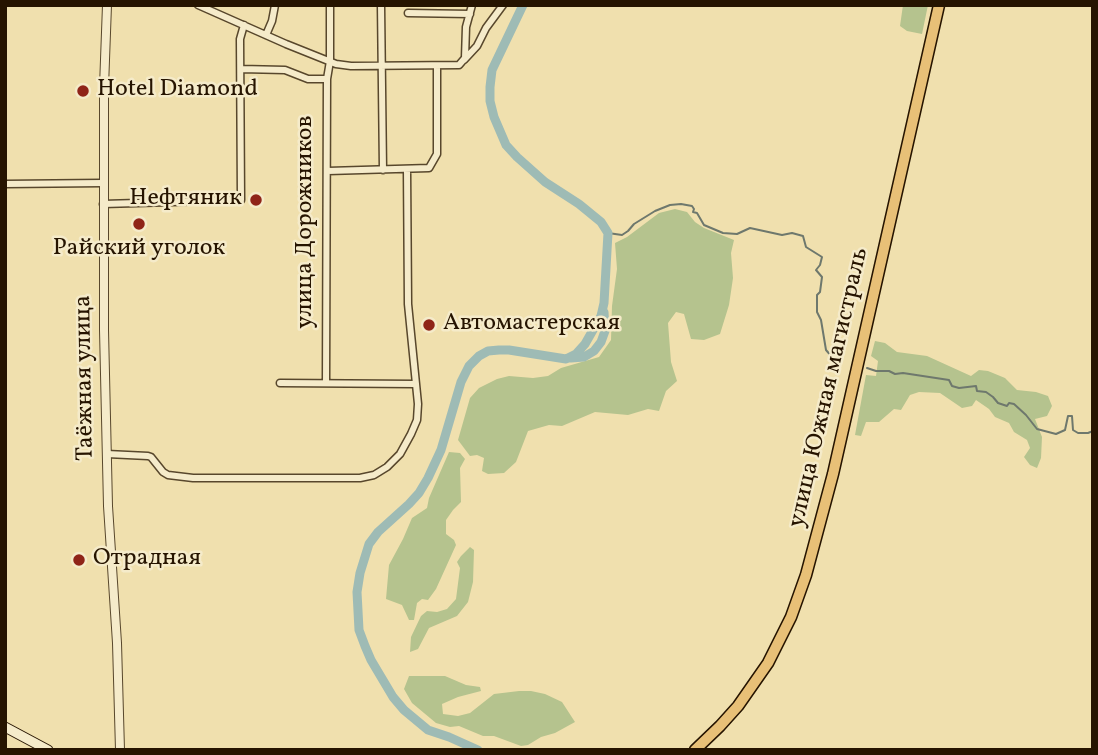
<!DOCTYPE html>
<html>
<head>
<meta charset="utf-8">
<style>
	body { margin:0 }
	#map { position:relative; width:1098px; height:755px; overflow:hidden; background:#f0e0ae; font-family:Vollkorn,serif }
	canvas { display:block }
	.frame { position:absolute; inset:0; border:7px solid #261400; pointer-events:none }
</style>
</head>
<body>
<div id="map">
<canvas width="1098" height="755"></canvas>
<div class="frame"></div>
</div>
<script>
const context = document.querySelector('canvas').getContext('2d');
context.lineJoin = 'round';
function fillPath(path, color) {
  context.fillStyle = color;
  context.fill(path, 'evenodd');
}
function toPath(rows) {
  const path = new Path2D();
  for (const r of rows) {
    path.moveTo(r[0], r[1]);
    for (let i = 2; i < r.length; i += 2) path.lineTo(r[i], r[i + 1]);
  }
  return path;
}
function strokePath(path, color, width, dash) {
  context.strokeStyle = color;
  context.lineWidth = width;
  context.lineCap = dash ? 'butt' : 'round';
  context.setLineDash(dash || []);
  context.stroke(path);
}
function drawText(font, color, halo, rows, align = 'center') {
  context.font = font + ' Vollkorn,serif';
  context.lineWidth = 5;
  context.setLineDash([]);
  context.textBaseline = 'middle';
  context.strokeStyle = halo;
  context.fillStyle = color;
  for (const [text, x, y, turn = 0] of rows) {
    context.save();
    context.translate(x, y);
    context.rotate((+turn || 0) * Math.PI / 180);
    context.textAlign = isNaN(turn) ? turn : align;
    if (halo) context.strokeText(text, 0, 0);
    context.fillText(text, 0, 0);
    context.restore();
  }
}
const green = toPath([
	[903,5,928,5,922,34,907,31,900,26],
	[675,209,687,212,695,222,704,228,734,240,731,253,733,278,729,305,720,334,704,340,691,339,684,314,676,312,668,323,671,362,677,381,666,391,659,411,648,409,628,415,595,412,562,426,549,425,528,431,516,462,504,473,488,474,482,471,484,458,477,455,470,456,458,440,470,398,479,388,497,379,509,376,533,378,548,376,561,368,599,357,611,340,612,306,617,269,615,243,627,237,659,213],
	[875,341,885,343,897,352,927,356,971,376,979,370,988,371,1005,378,1017,390,1036,392,1048,396,1052,406,1047,416,1035,419,1042,437,1041,458,1037,468,1030,465,1024,457,1030,448,1027,440,1014,432,1009,423,995,417,989,409,976,400,972,406,962,408,940,393,919,392,910,395,901,410,894,409,879,422,866,422,861,436,855,435,866,375,876,376,878,361,871,356],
	[449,452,460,453,465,459,460,468,461,502,453,510,446,520,446,534,454,540,456,545,436,589,428,600,422,599,417,603,414,620,409,620,402,605,386,599,389,565,403,539,412,518,427,508,429,498],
	[470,547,474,550,473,582,468,602,457,616,429,628,418,649,410,652,411,637,421,616,427,611,437,612,447,609,456,599,460,568,457,562,461,556],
	[409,676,445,676,466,685,480,687,481,691,458,697,442,704,443,714,458,716,470,713,494,694,519,691,531,691,545,694,562,702,575,722,555,733,541,737,528,745,521,746,494,736,483,736,459,726,450,727,436,723,412,703,404,689]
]);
const stream = toPath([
	[608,233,622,235,628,231,634,224,655,211,670,205,681,204,692,206,694,209,693,212,697,213,704,225,723,233,737,234,750,228,782,235,792,233,803,236,806,247,822,257,820,265,816,270,822,277,820,292,817,295,817,312,821,320,826,350,832,357,840,361],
	[867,368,876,371,889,371,895,374,903,373,949,380,952,386,959,388,976,386,977,391,986,392,993,397,998,403,1007,406,1009,403,1014,404,1026,415,1037,429,1056,434,1065,430,1068,416,1072,416,1073,430,1078,433,1088,433,1093,431]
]);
const river = toPath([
	[571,358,584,357,594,351,601,342,605,331,604,312],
	[478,750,449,737,428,730,404,710,393,697,371,660,365,646,359,630,357,592,360,573,369,544,378,532,409,504,419,493,428,478,441,450,461,382,469,366,479,356,488,351,499,350,509,350,566,359,576,354,585,344,601,316,604,303,608,233,601,222,579,204,545,182,517,157,506,145,494,117,490,101,490,87,492,70,523,5]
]);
const minor = toPath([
	[198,5,286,44,336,64,351,66,459,65,465,58,466,27,472,5],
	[381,5,383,170],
	[408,13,470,14],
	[266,35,272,21,275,5],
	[464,60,477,46,486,28,503,5],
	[241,69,285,70,308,79,327,79],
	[328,171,429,168,437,154,437,66],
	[5,184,103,183],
	[103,204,241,200,240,39,244,25],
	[280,383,416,384],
	[326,383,327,79,330,61,330,5],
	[107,454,148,456,151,457,163,472,168,475,193,478,360,478,374,475,387,467,400,454,411,434,417,420,418,404,408,304,407,169]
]);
const tertiary = toPath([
	[107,5,104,87,104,330,108,506,117,643,120,750]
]);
const secondary = toPath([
	[5,727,48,750]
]);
const trunk = toPath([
	[695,750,720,726,738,706,768,663,791,617,806,575,833,474,939,5]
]);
const markers = [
	[83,91,7,"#8f2418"],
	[256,200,7,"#8f2418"],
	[139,224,7,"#8f2418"],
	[429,325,7,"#8f2418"],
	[79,560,7,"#8f2418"]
];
const poiNames = [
	["Hotel Diamond",97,91],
	["Нефтяник",242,200,"right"],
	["Райский уголок",139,250,"center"],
	["Автомастерская",443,325],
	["Отрадная",93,560]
];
const streetNames = [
	["улица Дорожников",307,222,-90],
	["Таёжная улица",86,378,-91],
	["улица Южная магистраль",830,388,-77]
];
fillPath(green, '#b5c38e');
strokePath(stream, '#6e786d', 2);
strokePath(river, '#9ebbb5', 9);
strokePath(minor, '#58472c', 9);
strokePath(tertiary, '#58472c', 10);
strokePath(secondary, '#261400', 11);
strokePath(trunk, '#261400', 13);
strokePath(minor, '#f5ebca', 6);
strokePath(tertiary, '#f5ebca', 8);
strokePath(secondary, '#f5ebca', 9);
strokePath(trunk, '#e8c077', 10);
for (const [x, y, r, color] of markers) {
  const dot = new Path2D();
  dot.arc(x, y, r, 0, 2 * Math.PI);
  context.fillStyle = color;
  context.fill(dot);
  strokePath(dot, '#f5ebca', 2.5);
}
drawText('24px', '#261400', '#f5ebca', poiNames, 'left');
drawText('24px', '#261400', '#f5ebca', streetNames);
</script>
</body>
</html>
